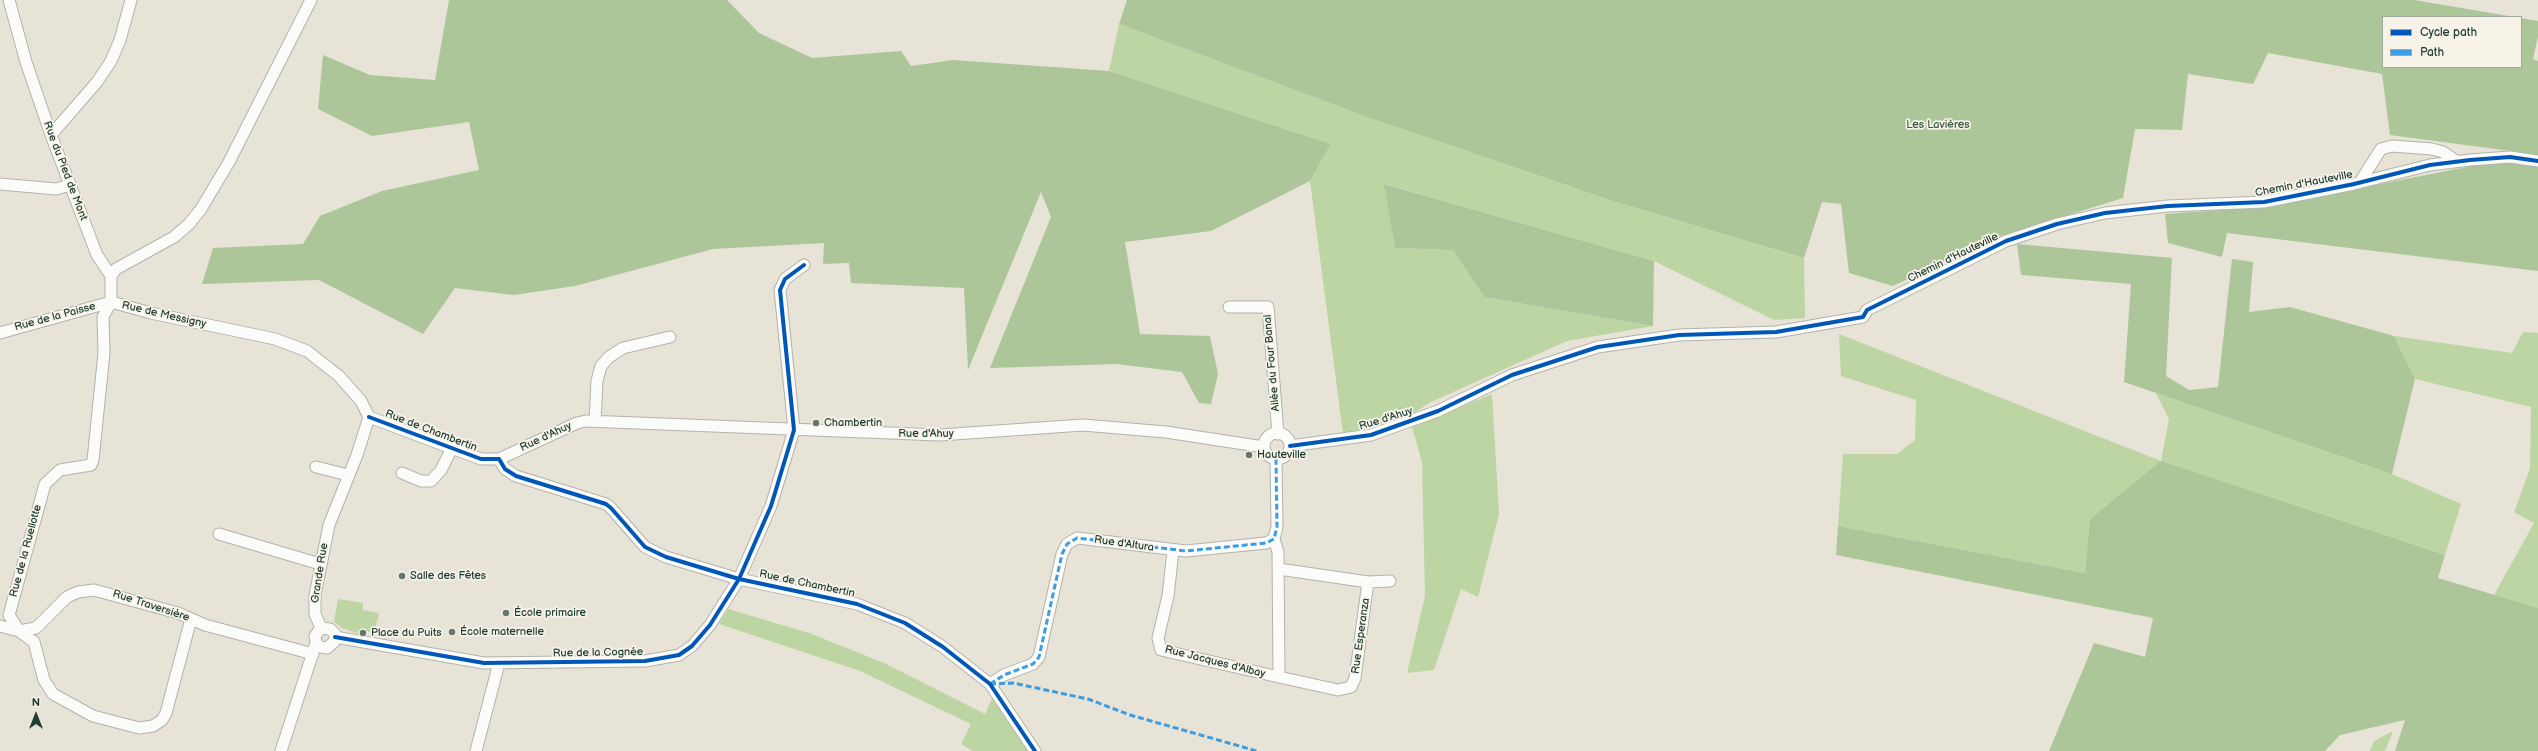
<!DOCTYPE html>
<html>
<head>
<meta charset="utf-8">
<style>
	body { margin:0 }
	#map { position:relative; width:2538px; height:751px; overflow:hidden; background:#e7e3d6; font-family:"Balsamiq Sans",sans-serif }
	canvas { display:block }
	.legend { position:absolute; left:2382px; top:16px; width:140px; height:52px; box-sizing:border-box; background:#f7f3e8; border:1px solid #a1aaa0; margin:0; padding:5px 7px; list-style:none; font-size:12px; color:#1f3d34 }
	.legend li { display:flex; align-items:center; gap:8px; height:20px }
	.legend b { width:20px; border:1px solid #a1aaa0 }
	.north { position:absolute; left:16px; top:695px; width:40px; height:40px; -webkit-text-stroke:3px #f7f3e8; paint-order:stroke; rotate:0deg; font-size:11px; font-weight:700; line-height:16px; text-align:center; color:#1f3d34 }
	.north::after { content:''; display:block; margin:auto; width:14px; height:18px; background:#1f3d34; clip-path:polygon(50% 0,100% 100%,50% 72%,0 100%) }
</style>
</head>
<body>
<div id="map">
<canvas width="2538" height="751"></canvas>
<ul class="legend">
<li><b style="height:5px;background:#0057b8"></b>Cycle path</li>
<li><b style="height:5px;background:#3c9ee2"></b>Path</li>
</ul>
<div class="north">N</div>
</div>
<script>
const context = document.querySelector('canvas').getContext('2d');
context.lineJoin = 'round';
function fillPath(path, color) {
  context.fillStyle = color;
  context.fill(path, 'evenodd');
}
function toPath(rows) {
  const path = new Path2D();
  for (const r of rows) {
    if (r.length === 3) {
      path.moveTo(r[0] + r[2], r[1]);
      path.arc(r[0], r[1], r[2], 0, 2 * Math.PI);
      continue;
    }
    path.moveTo(r[0], r[1]);
    for (let i = 2; i < r.length; i += 2) path.lineTo(r[i], r[i + 1]);
  }
  return path;
}
function strokePath(path, color, width, dash) {
  context.strokeStyle = color;
  context.lineWidth = width;
  context.lineCap = dash ? 'butt' : 'round';
  context.setLineDash(dash || []);
  context.stroke(path);
}
function drawText(font, color, halo, rows, align = 'center') {
  context.font = font + ' "Balsamiq Sans",sans-serif';
  context.lineWidth = 3.5;
  context.setLineDash([]);
  context.textBaseline = 'middle';
  context.strokeStyle = halo;
  context.fillStyle = color;
  for (const [text, x, y, turn = 0] of rows) {
    context.save();
    context.translate(x, y);
    context.rotate((+turn || 0) * Math.PI / 180);
    context.textAlign = isNaN(turn) ? turn : align;
    if (halo) context.strokeText(text, 0, 0);
    context.fillText(text, 0, 0);
    context.restore();
  }
}
const green = toPath([
	[1119,24,1367,117,1613,201,1804,258,1805,318,1774,320,1654,261,1385,184,1395,248,1453,250,1484,297,1653,326,1567,341,1431,402,1409,416,1343,434,1310,181,1331,144,1109,71],
	[2523,332,2538,333,2538,608,2494,595,2534,523,2514,512,2530,469,2531,407,2415,379,2394,336,2512,353],
	[1839,334,2161,461,2169,419,2156,393,2392,474,2461,504,2445,555,2161,462,2090,519,2085,573,1838,526,1843,454,1897,454,1915,440,1916,400,1841,376],
	[1492,394,1499,514,1478,597,1461,589,1434,670,1407,673,1425,596,1422,462,1412,427],
	[338,599,363,603,363,610,379,613,374,633,362,630,360,634,342,628,334,622],
	[728,609,809,633,884,663,985,714,993,696,1030,751,973,751,961,744,971,724,860,671,719,624],
	[2393,731,2385,751,2370,751,2374,741]
]);
const forest = toPath([
	[449,0,727,0,759,33,812,58,901,51,911,66,953,60,1109,71,1331,144,1310,181,1211,231,1125,242,1140,334,1210,336,1218,374,1211,404,1199,403,1182,372,1116,364,990,368,1051,217,1041,192,968,370,964,288,851,283,849,263,823,264,824,243,713,249,575,286,514,295,455,288,423,334,319,280,202,284,213,248,303,244,320,216,382,191,479,170,469,122,372,136,318,109,323,55,370,75,435,80],
	[1127,0,2414,0,2515,17,2383,17,2383,67,2521,67,2521,18,2538,21,2538,36,2533,59,2538,61,2538,271,2227,233,2222,257,2168,243,2165,214,2263,207,2533,154,2390,135,2382,74,2268,53,2253,84,2188,74,2182,130,2135,129,2123,198,1991,239,1893,286,1849,273,1841,204,1822,202,1804,258,1613,201,1367,117,1119,24],
	[1384,184,1654,261,1653,326,1484,297,1453,250,1395,248],
	[2017,244,2172,258,2166,376,2189,390,2218,387,2232,259,2253,262,2249,312,2290,307,2394,336,2415,379,2392,474,2124,382,2131,284,2021,275],
	[2161,461,2445,555,2438,578,2538,608,2538,751,2395,751,2405,720,2340,735,2325,751,2049,751,2094,643,2145,657,2153,618,1836,555,1838,526,2085,573,2090,519]
]);
const minor = toPath([
	[9,0,26,62,51,135,97,255,111,276],
	[51,135,97,82,111,61,120,40,131,0],
	[2360,182,2381,149,2392,146,2432,149,2443,152,2456,161],
	[0,184,56,189,70,185],
	[111,302,103,317,104,353,93,460,91,465,60,470,45,484,9,615,19,631,34,642,44,680,53,694,93,716,139,728,153,726,162,720,166,713,191,619],
	[111,302,111,276,116,269,174,237,189,224,201,209,229,162,311,0],
	[111,302,151,313,275,339,307,351,339,376,361,401,369,417],
	[1229,307,1268,307,1278,434],
	[0,333,111,302],
	[369,417,481,459,499,459,505,469,516,476,606,504,611,508,645,547,666,557,739,579,857,604,905,623,943,647,990,684,1035,751],
	[595,421,597,381,601,366,609,357,623,348,670,337],
	[1277,446,13],
	[1290,446,1371,435,1438,411,1512,375,1598,347,1679,335,1776,332,1863,317,1867,310,2006,241,2057,224,2105,213,2168,206,2264,202,2354,184,2430,165,2470,160,2510,157,2538,161],
	[499,459,577,423,586,421,940,435,1083,425,1166,432,1264,447],
	[316,467,348,475],
	[402,473,421,481,431,481,441,470,452,448],
	[219,534,320,564],
	[1173,551,1168,596,1158,638,1161,650,1279,677,1278,552,1274,539],
	[1279,569,1368,582,1355,678,1351,687,1338,690,1279,677],
	[1368,582,1390,581],
	[0,626,19,631,36,628,67,597,78,592,94,590,178,613,205,625,313,654],
	[321,628,315,614,315,595,329,525,357,455,369,417],
	[335,637,484,663,645,661,679,655,692,646,710,625,739,579,771,506,794,430,780,290,785,279,804,265],
	[316,643,320,647,327,648,335,641,335,634,330,629,321,628],
	[990,684,1004,675,1033,664,1039,657,1062,554,1067,544,1077,538,1086,539,1186,551,1266,543,1274,539,1277,527,1276,459],
	[281,751,316,643,315,636,321,628],
	[476,751,499,663]
]);
const quiet = toPath([
	[990,684,1004,675,1033,664,1039,657,1062,554,1067,544,1077,538,1086,539,1186,551,1266,543,1274,539,1277,527,1276,459],
	[990,684,1013,683,1088,699,1130,715,1257,751]
]);
const cycleway = toPath([
	[369,417,481,459,499,459,505,469,516,476,606,504,611,508,645,547,666,557,739,579,857,604,905,623,943,647,990,684,1035,751],
	[1290,446,1371,435,1438,411,1512,375,1598,347,1679,335,1776,332,1863,317,1867,310,2006,241,2057,224,2105,213,2168,206,2264,202,2354,184,2430,165,2470,160,2510,157,2538,161],
	[335,637,484,663,645,661,679,655,692,646,710,625,739,579,771,506,794,430,780,290,785,279,804,265]
]);
const markers = [
	[816,423,4,"#65776d"],
	[1249,455,4,"#65776d"],
	[402,576,4,"#65776d"],
	[506,613,4,"#65776d"],
	[452,632,4,"#65776d"],
	[363,633,4,"#65776d"]
];
const parkNames = [
	["Les Lavières",1938,125]
];
const streetNames = [
	["Rue du Pied de Mont",65,171,69],
	["Chemin d'Hauteville",2304,184,-11],
	["Chemin d'Hauteville",1953,258,-26],
	["Rue de Messigny",164,315,13],
	["Rue de la Paisse",55,317,-15],
	["Allée du Four Banal",1272,363,-95],
	["Rue d'Ahuy",1386,419,-17],
	["Rue de Chambertin",431,431,21],
	["Rue d'Ahuy",926,434],
	["Rue d'Ahuy",546,437,-25],
	["Rue d'Altura",1124,544,8],
	["Rue de la Ruellotte",26,551,-75],
	["Grande Rue",320,573,-81],
	["Rue de Chambertin",807,584,12],
	["Rue Traversière",151,606,18],
	["Rue Esperanza",1361,636,-82],
	["Rue de la Cognée",598,653,-1],
	["Rue Jacques d'Albay",1215,662,14]
];
const poiNames = [
	["Chambertin",824,423],
	["Hauteville",1257,455],
	["Salle des Fêtes",410,576],
	["École primaire",514,613],
	["École maternelle",460,632],
	["Place du Puits",371,633]
];
fillPath(green, '#bdd5a3');
fillPath(forest, '#acc69a');
strokePath(minor, '#b3b3ab', 13);
strokePath(minor, '#fbfbf9', 11);
strokePath(quiet, '#3c9ee2', 3, [6, 3]);
strokePath(cycleway, '#0057b8', 4);
for (const [x, y, r, color] of markers) {
  const dot = new Path2D();
  dot.arc(x, y, r, 0, 2 * Math.PI);
  context.fillStyle = color;
  context.fill(dot);
  strokePath(dot, '#f7f3e8', 1.5);
}
drawText('11px', '#385942', '#f7f3e8', parkNames);
drawText('11px', '#1f3d34', '#f7f3e8', streetNames);
drawText('11px', '#1f3d34', '#f7f3e8', poiNames, 'left');
</script>
</body>
</html>
